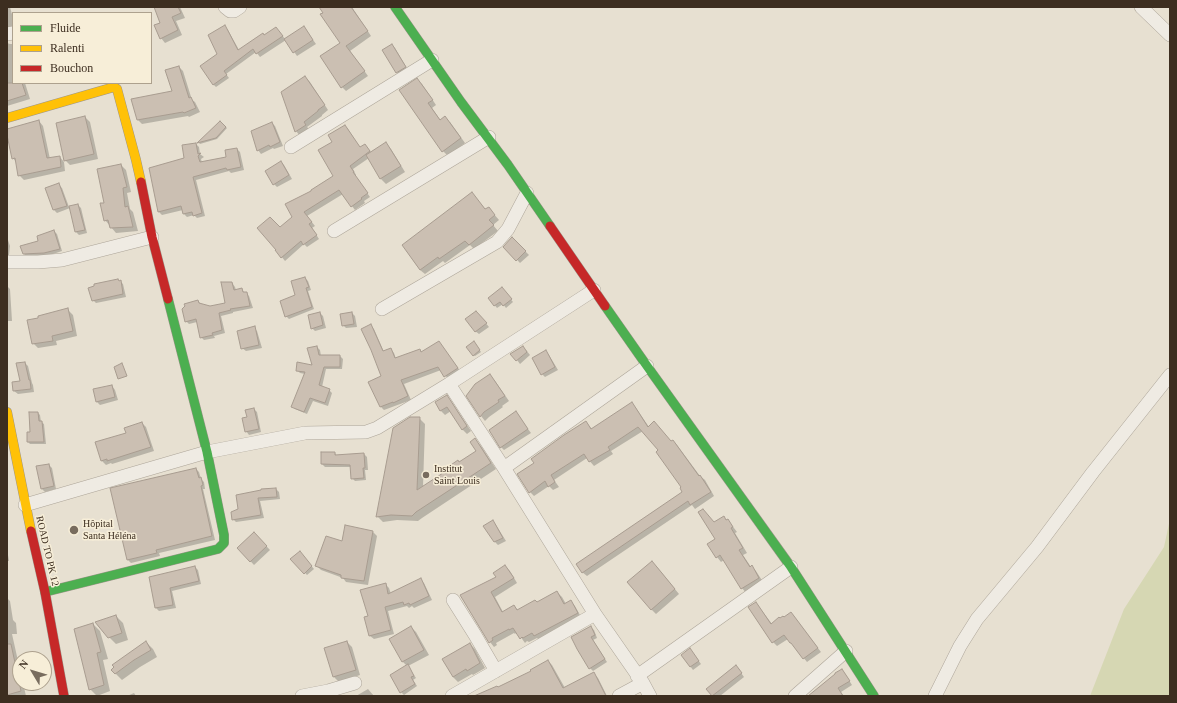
<!DOCTYPE html>
<html>
<head>
<meta charset="utf-8">
<style>
	body { margin:0 }
	#map { position:relative; width:1177px; height:703px; overflow:hidden; background:#e7e0d1; font-family:"Times New Roman",serif }
	canvas { display:block }
	.frame { position:absolute; inset:0; border:8px solid #3d2e20; pointer-events:none }
	.legend { position:absolute; left:12px; top:12px; width:140px; height:72px; box-sizing:border-box; background:#f7eed8; border:1px solid #ada18e; margin:0; padding:5px 7px; list-style:none; font-size:12px; color:#3d2e20 }
	.legend li { display:flex; align-items:center; gap:8px; height:20px }
	.legend b { width:20px; border:1px solid #ada18e }
	.north { position:absolute; left:12px; top:651px; width:40px; height:40px; box-sizing:border-box; background:#f7eed8; border:1px solid #ada18e; border-radius:50%; rotate:308deg; font-size:11px; font-weight:700; line-height:16px; text-align:center; color:#3d2e20 }
	.north::after { content:''; display:block; margin:auto; width:14px; height:18px; background:#786c5e; clip-path:polygon(50% 0,100% 100%,50% 72%,0 100%) }
</style>
</head>
<body>
<div id="map">
<canvas width="1177" height="703"></canvas>
<div class="frame"></div>
<ul class="legend">
<li><b style="height:5px;background:#4caf50"></b>Fluide</li>
<li><b style="height:5px;background:#ffc107"></b>Ralenti</li>
<li><b style="height:5px;background:#c62828"></b>Bouchon</li>
</ul>
<div class="north">N</div>
</div>
<script>
const context = document.querySelector('canvas').getContext('2d');
context.lineJoin = 'round';
function fillPath(path, color) {
  context.fillStyle = color;
  context.fill(path, 'evenodd');
}
function toPath(rows) {
  const path = new Path2D();
  for (const r of rows) {
    path.moveTo(r[0], r[1]);
    for (let i = 2; i < r.length; i += 2) path.lineTo(r[i], r[i + 1]);
  }
  return path;
}
function strokePath(path, color, width, dash) {
  context.strokeStyle = color;
  context.lineWidth = width;
  context.lineCap = dash ? 'butt' : 'round';
  context.setLineDash(dash || []);
  context.stroke(path);
}
function drawText(font, color, halo, rows, align = 'center') {
  context.font = font + ' "Times New Roman",serif';
  context.lineWidth = 3;
  context.setLineDash([]);
  context.textBaseline = 'middle';
  context.strokeStyle = halo;
  context.fillStyle = color;
  for (const [text, x, y, turn = 0] of rows) {
    context.save();
    context.translate(x, y);
    context.rotate((+turn || 0) * Math.PI / 180);
    context.textAlign = isNaN(turn) ? turn : align;
    if (halo) context.strokeText(text, 0, 0);
    context.fillText(text, 0, 0);
    context.restore();
  }
}
const green = toPath([
	[1170,519,1170,696,1090,696,1124,609,1164,547]
]);
const shadow = toPath([
	[7,7,10,7,13,18,13,27,7,29],
	[155,7,181,7,180,7,185,18,176,21,182,35,165,43,161,38,161,23],
	[320,7,352,7,371,36,350,51,368,76,346,91,342,87,341,43],
	[225,27,228,30,239,50,265,36,279,31,285,39,304,27,316,44,297,56,286,40,260,57,256,52,226,74,229,78,216,87,213,84],
	[7,43,10,44,13,44,13,83,25,83,30,99,7,106],
	[392,45,395,48,408,70,400,75,397,72],
	[179,67,183,71,192,100,195,102,200,112,189,117,188,116,142,124,138,120,173,92],
	[305,77,310,82,328,110,322,115,322,116,307,127,310,130,300,136,296,131],
	[417,80,422,84,436,105,432,108,441,121,450,122,465,143,448,156,443,151],
	[85,117,90,122,98,159,70,165,65,160],
	[39,121,43,126,50,159,60,157,64,162,65,171,24,180,19,175,16,162,13,158],
	[220,122,227,128,217,139,200,144,199,143],
	[272,123,275,126,283,146,274,149,273,148,261,154,258,150],
	[345,126,348,129,360,148,365,145,372,153,386,144,391,149,405,172,386,184,381,179,369,158,353,169,356,175,355,176,370,197,364,201,365,203,355,210,343,194,307,216,315,226,312,228,319,239,307,247,304,244,285,261,277,251,280,229,293,217,313,191,334,177,333,142],
	[196,144,199,147,200,154,204,157,201,159,202,163,227,158,237,149,240,152,244,170,231,173,229,171,196,180,205,216,197,218,194,215,187,217,184,214,183,210,162,215,159,212,185,158],
	[281,162,284,165,292,179,277,187,274,184],
	[121,165,126,170,131,192,127,193,130,209,133,212,138,231,116,233,105,220,105,203],
	[59,185,62,188,69,207,78,205,81,208,87,233,79,235,76,232,70,208,57,213,54,210,46,189],
	[476,198,486,210,493,213,499,220,493,225,498,231,474,249,470,245,445,263,443,261,425,274,420,270,403,246],
	[54,231,57,234,62,251,47,256,26,256,23,253],
	[7,237,10,246,9,255,7,255],
	[512,238,529,255,520,263,505,247],
	[305,278,308,281,311,290,308,291,314,309,289,319,286,316],
	[120,281,123,284,126,297,96,303,93,300],
	[232,283,235,287,236,290,241,289,245,293,246,293,249,296,253,308,233,312,233,313,221,316,225,333,214,336,215,338,204,340,201,337,197,322,189,324,186,321,198,301,201,304,210,307,226,303],
	[7,286,10,289,12,321,7,321],
	[504,291,513,302,506,308,503,304,497,308,489,298],
	[68,310,73,315,77,336,56,341,57,345,38,348,33,343],
	[320,313,323,316,326,328,315,331,312,328],
	[352,313,355,316,357,327,346,328,343,325],
	[479,315,489,327,479,334,475,331],
	[371,326,374,329,384,352,391,350,394,353,396,359,419,350,422,352,439,342,461,372,449,380,441,370,404,384,411,400,384,410,381,407,370,383,382,377],
	[254,328,257,331,262,348,246,351,242,348],
	[475,344,481,352,475,356,473,355],
	[317,347,320,350,321,356,340,356,343,359,342,369,326,369,322,387,329,390,332,393,328,406,313,401,307,414,295,409,292,406,305,374,300,373,297,370,313,366],
	[526,350,530,355,520,364,517,360],
	[546,352,549,355,558,370,545,377,542,374],
	[25,363,28,366,32,383,33,385,34,392,18,394,14,391,21,382],
	[490,376,495,381,509,401,502,406,503,407,489,417,485,421,481,416],
	[112,386,115,390,118,400,100,405,97,402],
	[446,396,451,401,471,431,467,434,462,429,451,411,445,415,441,411],
	[632,404,636,408,649,427,671,442,673,441,677,445,700,476,705,480,714,496,695,509,692,505,587,576,582,572,683,492,682,488,660,451,643,431,611,451,613,454,594,466,587,458,554,480,559,487,553,490,549,486,534,496,530,492,535,463,586,422,592,429],
	[254,409,257,412,261,432,249,435,246,431,248,418],
	[38,413,40,415,41,422,44,424,46,444,30,444,28,442],
	[516,413,531,433,504,450,501,447],
	[419,418,425,424,423,487,477,452,475,440,481,446,496,469,422,518,418,521,397,520,383,522,377,516],
	[142,423,146,427,154,451,112,464,111,463,106,465,102,461,97,442,127,434],
	[335,453,337,456,364,454,367,457,368,470,365,470,366,480,355,481,352,478,351,467,325,467,322,464],
	[49,465,52,468,56,489,45,492,42,489],
	[196,469,199,472,201,479,204,482,205,489,203,489,215,540,159,553,160,556,131,563,128,560,112,489],
	[276,489,279,492,280,499,260,501,264,518,236,522,233,519,239,509,237,496],
	[728,520,737,532,735,533,747,553,743,555,751,567,752,567,756,571,763,582,746,593,742,588,724,560,721,562,717,557,716,539,714,523],
	[493,521,496,525,506,541,498,545,495,542,485,526],
	[373,532,377,536,368,585,346,582,343,578,321,570,316,565],
	[254,533,270,550,254,565,240,550],
	[7,549,9,561,7,561],
	[302,555,314,569,307,575,292,559],
	[505,566,510,571,517,583,495,597,503,612,514,606,518,610,537,603,557,592,562,597,566,604,571,602,575,606,581,617,539,640,537,638,529,642,527,641,525,643,517,632,515,634,514,633,496,643,497,645,494,647,490,642,462,595,497,577],
	[195,567,198,570,201,584,172,591,176,608,159,611,156,608,150,578],
	[657,567,679,594,656,614,651,609],
	[420,580,424,583,432,600,414,608,412,606,409,608,407,606,388,611,394,634,374,639,370,636,369,617,385,584,389,588,391,594],
	[7,598,10,601,13,620,16,623,17,634,12,634,20,670,20,683,23,683,26,696,7,696],
	[756,603,772,624,784,618,791,613,821,652,807,662,788,639,777,646,773,642],
	[116,616,123,623,128,640,116,644,109,637],
	[93,624,100,631,108,659,103,660,110,691,97,696,90,689],
	[411,627,416,632,429,655,408,666,416,678,413,680,417,686,404,695,401,692,407,666,403,662],
	[590,627,594,630,597,638,593,640,607,662,593,671,590,668],
	[146,642,153,649,157,657,140,667,122,680,115,673],
	[347,642,352,647,360,675,339,682,334,677],
	[470,644,475,649,485,668,473,675,472,674,458,682,453,677],
	[693,653,701,664,693,670,690,666],
	[548,661,552,665,565,688,593,673,598,678,607,696,477,696,498,688,532,672],
	[739,670,744,677,720,696,714,696,708,689],
	[842,670,845,674,852,685,841,692,844,696,809,696],
	[368,689,374,696,356,696],
	[134,693,136,696,127,696]
]);
const building = toPath([
	[154,7,178,7,181,13,172,17,178,30,160,39,154,25,160,23,154,7],
	[319,7,351,7,368,31,346,46,365,71,341,88,320,56,340,43,320,14,323,13,319,7],
	[225,25,238,50,263,33,264,35,276,27,283,36,256,54,253,49,224,71,227,75,213,85,200,66,217,54,208,35,225,25],
	[304,26,313,40,293,53,284,39,304,26],
	[392,44,406,67,396,73,382,50,392,44],
	[179,66,189,98,191,97,196,108,184,113,183,112,137,120,131,99,172,91,165,70,179,66],
	[305,76,325,105,318,110,318,111,304,122,306,125,295,132,281,92,305,76],
	[417,78,433,100,428,103,440,120,445,116,461,138,442,152,399,90,417,78],
	[7,83,22,83,26,95,7,101,7,83],
	[85,116,94,154,64,161,56,123,85,116],
	[39,120,47,158,60,156,61,167,18,176,15,158,12,159,7,135,7,129,39,120],
	[220,121,226,127,216,138,197,143,220,121],
	[272,122,280,142,270,147,269,145,257,151,251,131,272,122],
	[345,125,360,147,365,144,370,151,350,166,354,172,353,172,368,193,361,198,362,199,351,207,339,190,304,212,312,222,309,224,317,235,303,245,301,241,281,258,275,250,276,250,257,228,270,217,280,227,292,217,285,204,311,191,311,190,333,176,318,150,332,142,328,135,345,125],
	[386,142,401,166,380,179,366,155,386,142],
	[196,143,198,154,201,153,198,156,200,162,226,157,225,150,237,148,241,167,227,170,226,168,193,177,202,213,193,216,192,212,183,214,181,206,158,212,149,168,184,158,182,145,196,143],
	[281,161,289,175,273,185,265,171,281,161],
	[121,164,127,187,123,188,125,207,128,206,133,227,110,228,108,220,104,221,100,203,104,203,97,169,121,164],
	[59,183,67,206,53,210,45,188,59,183],
	[472,192,485,209,489,207,495,215,489,220,494,225,469,245,465,241,439,259,438,257,420,270,402,245,472,192],
	[78,204,85,230,75,232,69,206,78,204],
	[54,230,60,249,44,253,23,254,20,246,38,241,37,236,54,230],
	[512,237,526,251,516,261,503,247,512,237],
	[305,277,309,287,306,288,312,307,285,317,280,301,295,295,291,281,305,277],
	[118,279,119,281,121,280,123,294,92,301,88,288,94,286,94,284,118,279],
	[221,282,232,282,234,290,242,288,243,292,247,292,250,306,230,309,231,310,219,313,222,330,212,333,213,335,200,338,196,319,185,322,182,309,185,306,184,304,198,300,199,303,210,306,225,303,221,282],
	[502,287,512,299,503,306,500,302,494,306,488,298,502,287],
	[68,308,73,331,52,336,53,341,32,344,27,320,38,318,38,316,68,308],
	[476,311,487,323,475,332,465,319,476,311],
	[320,312,323,325,311,329,308,315,320,312],
	[352,312,354,324,342,326,340,314,352,312],
	[371,324,383,351,391,348,395,358,420,349,421,352,439,341,458,368,444,377,438,367,401,380,408,396,393,403,393,402,380,407,368,382,381,376,371,350,361,329,371,324],
	[255,326,259,345,241,349,237,331,255,326],
	[474,341,480,350,473,356,466,347,474,341],
	[317,346,319,355,340,355,340,367,324,367,319,385,330,389,325,403,310,398,304,412,291,407,305,372,296,371,297,362,312,365,307,348,317,346],
	[523,346,527,352,516,361,510,354,523,346],
	[546,350,555,367,541,375,532,358,546,350],
	[25,362,29,380,30,380,31,389,13,391,12,382,20,381,16,363,25,362],
	[122,363,127,376,118,379,114,367,122,363],
	[490,374,505,396,498,400,499,402,484,412,480,417,466,396,475,384,490,374],
	[112,385,115,397,96,402,93,389,112,385],
	[447,395,467,426,462,430,447,407,440,411,435,402,447,395],
	[632,402,648,427,654,421,671,441,673,440,699,476,700,475,711,492,690,505,688,501,582,573,576,564,682,492,680,488,681,487,656,452,658,450,638,427,608,447,610,450,589,462,584,454,551,475,555,482,548,487,545,481,529,493,517,474,534,463,531,459,564,435,586,421,591,429,632,402],
	[254,408,259,429,245,432,242,418,247,417,245,410,254,408],
	[516,411,528,429,500,448,489,430,516,411],
	[29,412,38,412,39,421,42,421,44,442,27,442,27,432,30,432,29,412],
	[410,417,420,417,417,490,446,471,445,469,458,460,459,462,476,451,470,442,475,438,491,463,416,512,412,516,391,515,376,517,393,428,410,417],
	[142,422,151,447,107,461,107,459,101,461,95,442,126,433,124,428,142,422],
	[321,452,335,452,335,455,364,453,365,468,363,468,364,478,351,479,350,465,321,464,321,452],
	[49,464,54,486,41,489,36,466,49,464],
	[196,468,199,478,201,477,203,485,201,486,212,536,156,550,157,553,127,560,110,488,196,468],
	[276,488,277,497,258,498,261,515,232,520,231,512,238,509,236,495,261,490,261,489,276,488],
	[703,509,714,522,724,516,726,520,728,519,733,527,731,528,743,548,739,550,750,567,752,565,759,578,741,589,720,555,716,558,707,544,715,539,698,512,703,509],
	[493,520,503,538,494,542,483,526,493,520],
	[345,525,373,531,364,581,341,578,341,575,315,566,326,536,342,541,345,525],
	[254,532,267,546,250,562,237,548,254,532],
	[300,551,312,566,304,574,290,559,300,551],
	[652,561,675,589,651,610,627,582,652,561],
	[505,565,514,578,491,592,502,612,514,605,517,610,535,600,537,602,557,591,564,604,571,600,578,613,534,636,532,633,523,638,522,637,520,639,513,628,509,630,509,629,492,638,493,640,489,643,460,595,496,577,493,573,505,565],
	[195,566,199,581,170,588,173,605,155,608,149,577,195,566],
	[421,578,429,596,410,605,409,603,404,605,403,602,385,607,391,630,369,636,364,617,368,616,360,590,386,583,388,594,421,578],
	[756,602,771,624,779,617,780,618,783,616,784,617,791,612,818,648,803,659,791,643,790,643,784,635,772,643,748,607,756,602],
	[116,615,122,633,108,638,95,622,116,615],
	[93,623,101,652,97,653,104,685,89,690,74,629,93,623],
	[411,626,424,650,402,662,389,639,411,626],
	[591,626,595,635,591,637,605,659,589,669,577,649,571,637,591,626],
	[146,641,151,650,134,660,115,674,111,670,114,667,112,665,146,641],
	[347,641,356,670,333,677,324,648,347,641],
	[470,643,480,663,467,671,466,669,453,677,442,659,470,643],
	[7,644,11,644,21,691,7,695,7,644],
	[690,648,699,661,690,667,681,655,690,648],
	[548,660,563,688,594,672,606,696,474,696,497,686,498,687,531,671,530,670,548,660],
	[408,664,414,676,411,677,415,684,400,693,390,675,408,664],
	[736,665,742,673,712,696,706,689,736,665],
	[842,669,850,681,838,688,843,696,808,696,835,674,835,673,842,669]
]);
const street = toPath([
	[225,7,230,11,234,11,240,7],
	[1141,7,1170,35],
	[7,34,13,33],
	[291,147,432,60],
	[334,231,489,137],
	[7,262,38,262,62,260,152,237],
	[382,309,497,242,508,229,527,193],
	[449,384,504,468,595,614,643,683,650,696],
	[504,468,647,366],
	[25,505,207,452,305,433,366,432,377,428,449,384,594,290],
	[453,600,475,635,496,671],
	[637,676,791,567],
	[302,696,328,691,355,683],
	[452,696,595,614],
	[619,696,643,683],
	[795,696,846,651],
	[935,696,960,646,977,619,1037,547,1093,472,1170,375]
]);
const fast = toPath([
	[395,7,461,102,508,165,550,226],
	[605,306,647,366,791,567,874,696],
	[45,592,218,549,224,543,224,535,207,452,168,299]
]);
const slow = toPath([
	[7,118,114,87,117,89,136,160,141,182],
	[7,412,31,531]
]);
const jam = toPath([
	[141,182,152,237,168,299],
	[550,226,605,306],
	[31,531,45,592,64,696]
]);
const markers = [
	[426,475,4,"#786c5e"],
	[74,530,5,"#786c5e"]
];
const poiNames = [
	["Institut",434,469],
	["Saint Louis",434,481],
	["Hôpital",83,524],
	["Santa Héléna",83,536]
];
const streetNames = [
	["ROAD TO PK 12",47,551,77]
];
fillPath(green, '#d6d7b3');
fillPath(shadow, '#0003');
fillPath(building, '#cbbfb2');
strokePath(building, '#a89c90', 1);
strokePath(street, '#ada599', 14);
strokePath(fast, '#9c958a', 10);
strokePath(slow, '#9c958a', 10);
strokePath(jam, '#9c958a', 10);
strokePath(street, '#efebe3', 13);
strokePath(fast, '#4caf50', 9);
strokePath(slow, '#ffc107', 9);
strokePath(jam, '#c62828', 9);
for (const [x, y, r, color] of markers) {
  const dot = new Path2D();
  dot.arc(x, y, r, 0, 2 * Math.PI);
  context.fillStyle = color;
  context.fill(dot);
  strokePath(dot, '#f7eed8', 1.5);
}
drawText('10px', '#3d2e20', '#f7eed8', poiNames, 'left');
drawText('10px', '#3d2e20', '#f7eed8', streetNames);
</script>
</body>
</html>
